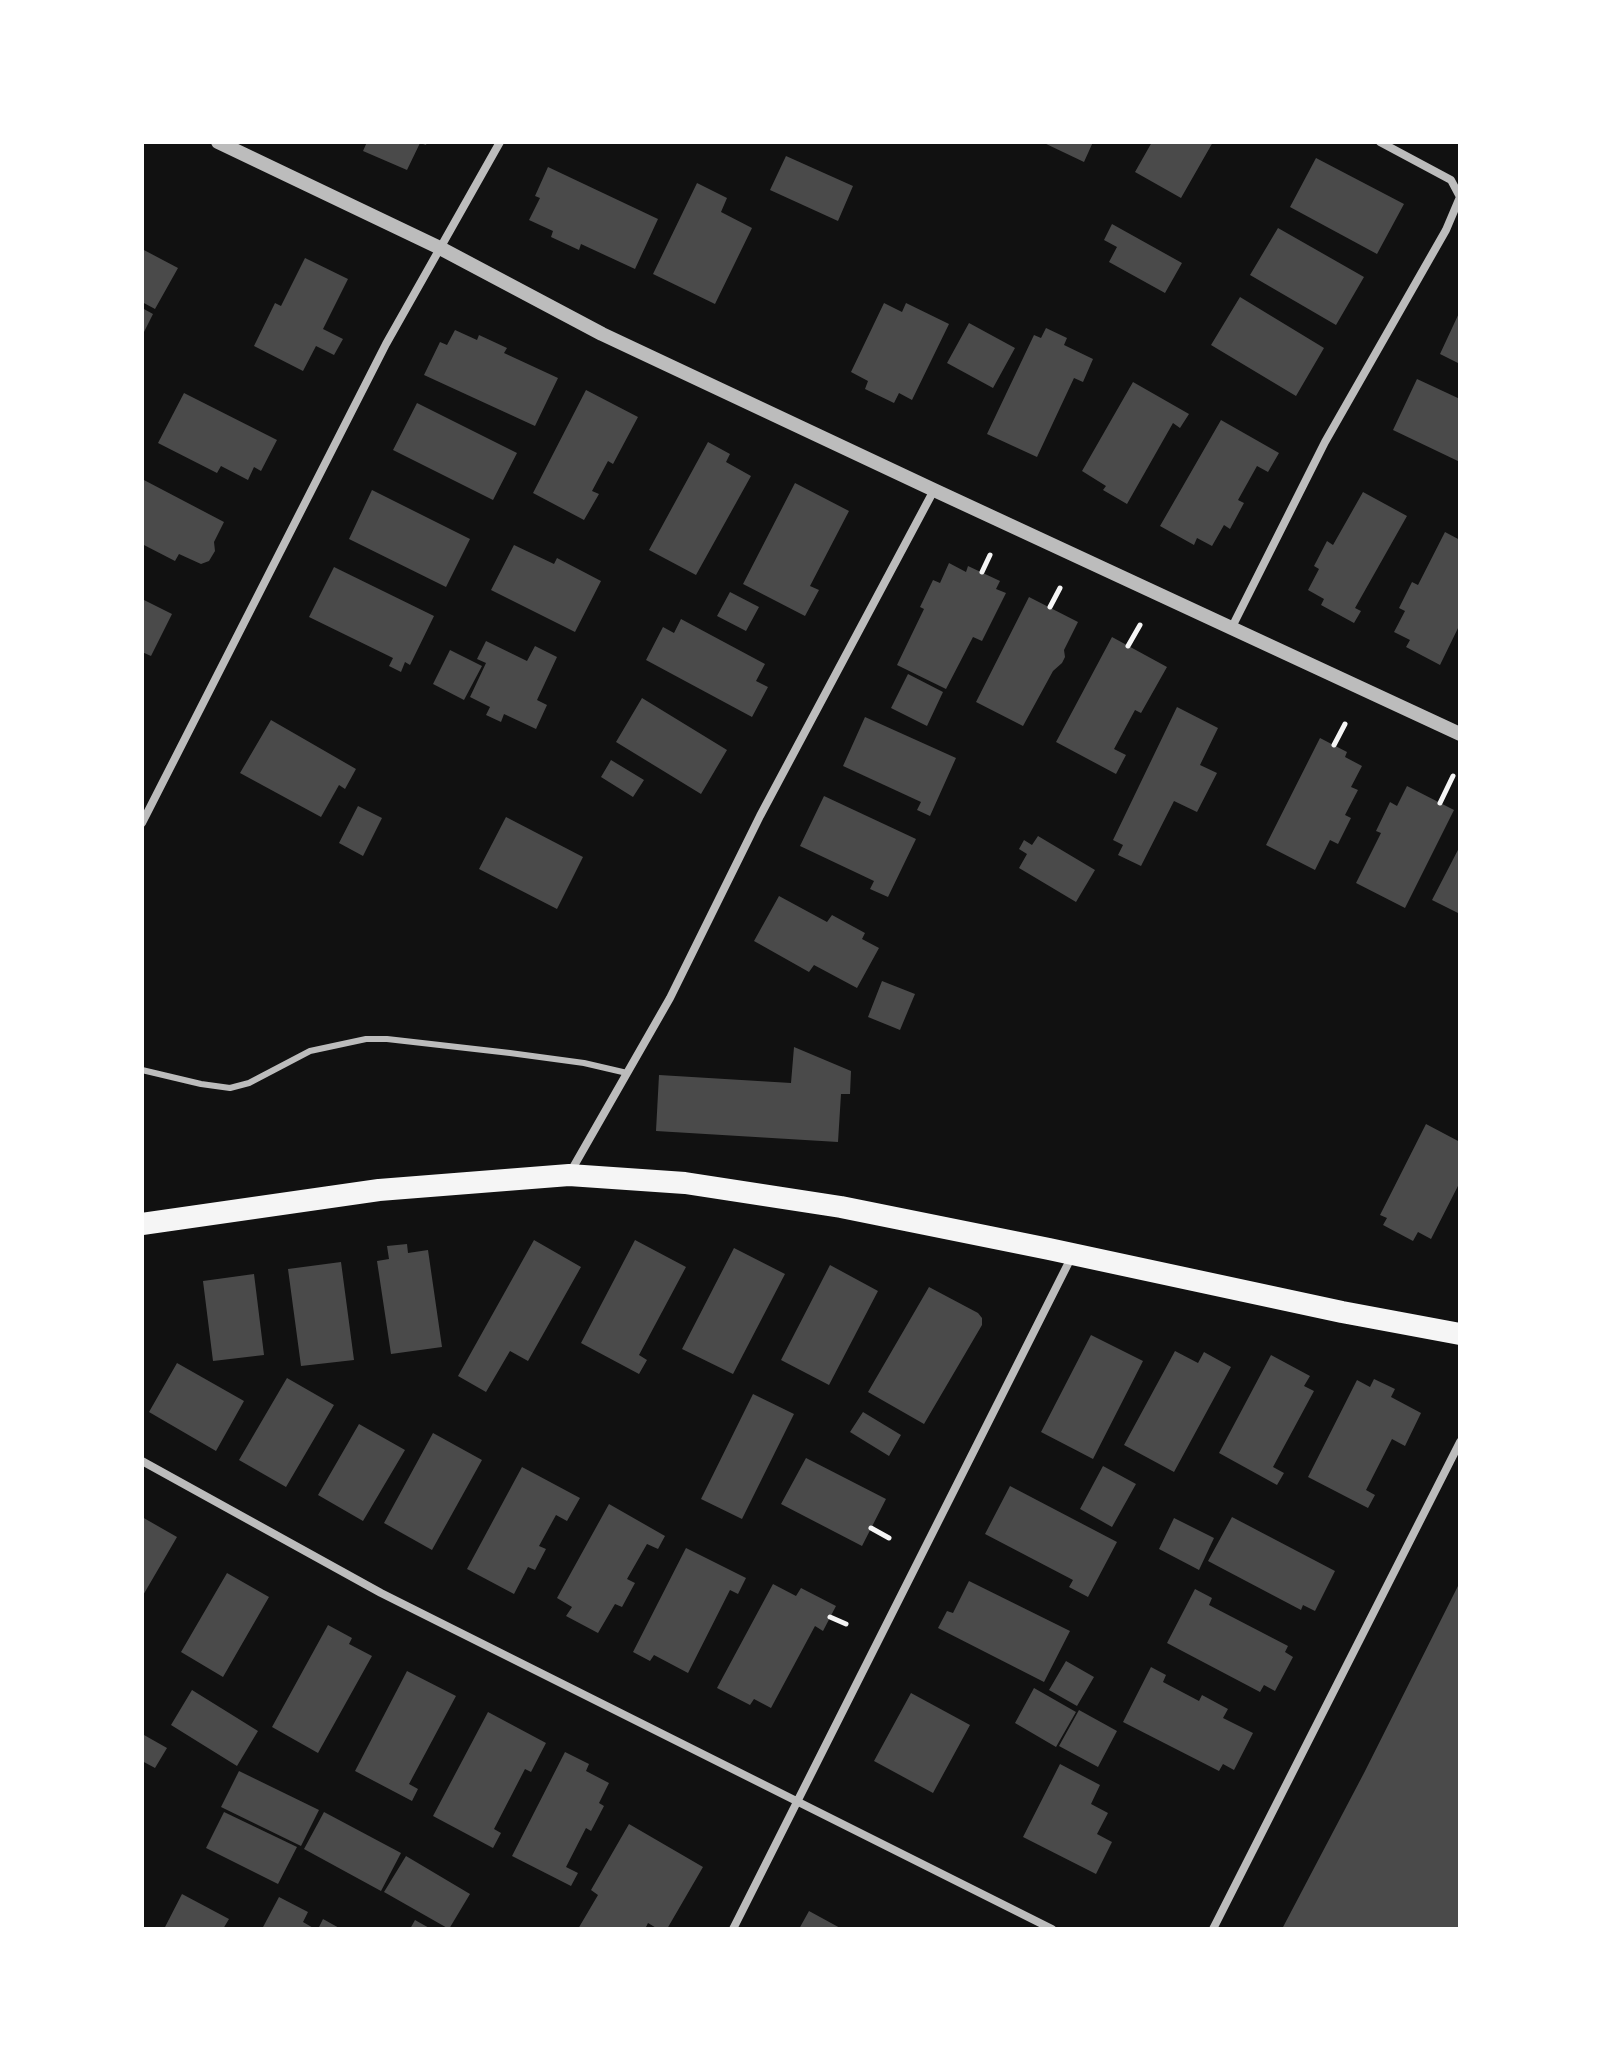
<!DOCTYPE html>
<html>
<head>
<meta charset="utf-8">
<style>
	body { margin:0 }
	#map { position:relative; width:1602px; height:2071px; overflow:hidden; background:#111; font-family:"Sofia Sans Condensed",sans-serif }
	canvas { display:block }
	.frame { position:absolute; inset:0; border:144px solid #fff; pointer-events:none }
</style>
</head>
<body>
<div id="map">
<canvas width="1602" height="2071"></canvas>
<div class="frame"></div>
</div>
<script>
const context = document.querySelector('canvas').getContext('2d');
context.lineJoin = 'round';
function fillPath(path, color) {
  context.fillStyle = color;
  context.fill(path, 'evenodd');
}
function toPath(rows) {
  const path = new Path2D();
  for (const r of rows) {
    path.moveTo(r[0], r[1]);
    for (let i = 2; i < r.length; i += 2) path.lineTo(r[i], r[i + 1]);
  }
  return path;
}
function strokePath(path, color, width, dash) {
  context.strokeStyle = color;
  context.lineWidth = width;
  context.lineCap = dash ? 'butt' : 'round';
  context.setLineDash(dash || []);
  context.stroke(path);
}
const building = toPath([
	[367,142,427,142,426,145,420,143,407,170,363,151],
	[1042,142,1093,142,1084,162],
	[1152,142,1213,142,1181,198,1135,172],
	[786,156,853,186,838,221,770,190],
	[1316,158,1404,204,1377,254,1290,207],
	[548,167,658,219,635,269,581,244,579,250,551,237,553,231,529,220,540,198,535,196],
	[697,183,727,198,721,212,752,228,715,304,653,274],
	[1112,224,1182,263,1165,293,1109,262,1117,247,1104,240],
	[1278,228,1364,277,1336,325,1250,275],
	[142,249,178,268,155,309,142,302],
	[305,258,348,279,323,329,343,339,334,355,316,346,303,371,254,346,275,303,281,306],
	[1240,297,1324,348,1296,396,1211,345],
	[884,303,902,312,906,303,949,324,912,400,899,393,894,403,865,389,868,381,851,372],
	[142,308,153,314,142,336],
	[1460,311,1460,364,1440,354],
	[969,323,1015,348,993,388,947,363],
	[1046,328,1067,338,1064,345,1093,359,1083,382,1074,378,1037,457,987,434,1034,335,1041,338],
	[455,330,477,340,479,335,507,348,504,353,558,378,535,426,424,375,440,342,447,345],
	[1417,379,1460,399,1460,462,1393,430],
	[1133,382,1189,414,1180,428,1173,423,1127,504,1103,490,1106,486,1082,471],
	[586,390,638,417,613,464,608,461,592,491,599,494,584,520,533,493],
	[184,393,277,440,261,471,254,467,248,480,221,466,217,473,158,443],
	[417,403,517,453,493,500,393,450],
	[1221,420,1279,453,1268,472,1257,466,1238,500,1244,503,1230,529,1224,525,1212,546,1197,538,1194,545,1160,526],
	[708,442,730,454,726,462,751,476,696,575,649,550],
	[142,479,224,522,214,542,215,551,209,561,201,564,179,554,175,561,142,544],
	[795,483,849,511,810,586,819,590,805,616,743,584],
	[372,490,470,539,446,587,349,539],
	[1363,492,1407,516,1355,608,1361,611,1354,623,1321,605,1324,599,1308,590,1319,569,1314,566,1327,541,1333,545],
	[1445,532,1460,540,1460,624,1440,665,1406,647,1410,640,1394,632,1405,611,1399,608,1412,582,1418,585],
	[514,545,554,564,557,558,601,581,575,632,491,590],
	[949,563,966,572,968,566,1000,581,996,589,1006,593,982,641,973,637,946,689,897,665,924,609,920,607,933,580,940,583],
	[334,567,434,616,410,665,405,662,401,672,389,666,393,658,309,617],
	[730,592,759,607,746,631,717,616],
	[1029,597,1078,622,1064,650,1065,657,1062,663,1053,671,1023,726,976,702],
	[142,599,172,614,151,656,142,652],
	[681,619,765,664,756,681,768,687,752,717,646,660,663,627,674,633],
	[1112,637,1167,667,1141,713,1135,710,1114,749,1126,755,1116,774,1056,742],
	[486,641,527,661,535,646,557,657,537,700,547,705,536,729,504,714,501,722,486,715,490,707,470,697,486,663,477,659],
	[450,650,482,666,464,700,433,684],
	[908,674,943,692,927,726,891,708],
	[642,698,727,750,701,794,616,742],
	[1177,707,1218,728,1200,765,1217,773,1197,812,1174,801,1141,866,1118,855,1123,845,1113,840],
	[865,717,956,758,930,816,917,810,921,802,843,766],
	[271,720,356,769,345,789,339,785,321,817,240,773],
	[1320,738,1347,752,1345,757,1362,766,1351,787,1358,790,1345,815,1351,818,1338,844,1330,840,1315,870,1266,845],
	[611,760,644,780,633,797,601,777],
	[1407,786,1454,810,1405,908,1356,883,1381,833,1376,831,1390,802,1397,806],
	[824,796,916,839,888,897,870,889,874,881,800,846],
	[358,806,382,818,363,856,339,843],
	[506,817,583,857,557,909,479,869],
	[1038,836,1095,870,1076,902,1019,868,1027,854,1019,849,1024,840,1032,845],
	[1460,846,1460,909,1458,913,1432,900],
	[779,896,827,922,832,915,865,933,862,939,879,948,857,988,814,965,809,972,754,941],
	[882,981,915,994,900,1030,868,1017],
	[794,1047,851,1071,850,1094,841,1094,838,1142,656,1131,659,1075,791,1083],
	[1426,1124,1460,1142,1460,1182,1431,1239,1418,1232,1413,1241,1383,1225,1387,1218,1380,1215],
	[534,1240,581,1267,528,1361,510,1351,486,1392,458,1376],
	[635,1240,686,1267,639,1355,647,1360,639,1374,581,1343],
	[407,1244,408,1253,428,1250,442,1347,391,1354,377,1261,389,1259,387,1246],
	[734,1248,785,1274,733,1374,682,1349],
	[341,1262,354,1360,301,1366,288,1269],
	[830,1265,878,1291,829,1385,781,1360],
	[254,1274,264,1355,213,1361,203,1281],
	[929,1287,978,1313,982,1318,982,1325,924,1424,868,1392],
	[1091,1335,1143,1361,1093,1459,1041,1432],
	[1175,1351,1198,1363,1204,1352,1231,1367,1174,1472,1124,1445],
	[1271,1355,1310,1376,1304,1386,1314,1391,1273,1467,1284,1473,1277,1485,1219,1453],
	[177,1363,244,1401,216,1451,149,1412],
	[287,1378,334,1405,286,1487,239,1460],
	[1374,1379,1395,1389,1391,1397,1421,1413,1405,1446,1392,1439,1366,1490,1375,1495,1368,1508,1308,1477,1357,1380,1370,1387],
	[753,1394,794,1414,742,1519,701,1499],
	[863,1412,901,1435,889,1456,850,1432],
	[359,1424,405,1450,363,1521,318,1495],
	[433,1433,482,1460,432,1550,384,1523],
	[806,1458,886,1499,862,1546,781,1504],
	[1103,1466,1136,1484,1112,1527,1080,1509],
	[522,1467,580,1498,567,1521,556,1515,539,1546,546,1549,535,1570,528,1567,514,1594,467,1569],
	[1010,1486,1117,1542,1088,1597,1069,1587,1073,1580,985,1534],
	[609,1504,665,1536,658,1549,647,1544,627,1579,635,1583,622,1607,615,1604,598,1633,566,1616,572,1607,557,1598],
	[142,1517,177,1537,142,1597],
	[1232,1517,1335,1571,1315,1611,1303,1605,1301,1610,1208,1561],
	[1174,1518,1214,1538,1199,1570,1159,1549],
	[686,1548,746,1578,738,1594,730,1590,688,1673,654,1655,650,1661,633,1652],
	[227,1573,269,1597,223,1677,181,1652],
	[969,1581,1070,1631,1044,1682,938,1628,947,1611,953,1613],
	[1460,1582,1460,1929,1282,1929,1364,1773],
	[773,1584,796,1596,801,1588,836,1606,823,1631,815,1626,771,1708,754,1699,750,1705,717,1688],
	[1195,1589,1212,1598,1209,1605,1288,1646,1285,1652,1293,1657,1275,1691,1264,1685,1260,1692,1167,1643],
	[328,1625,352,1638,349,1644,372,1656,318,1753,272,1727],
	[1066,1661,1094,1677,1077,1706,1049,1690],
	[1151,1667,1166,1675,1163,1682,1199,1701,1202,1695,1228,1709,1223,1718,1253,1733,1234,1770,1223,1764,1219,1771,1123,1722],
	[407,1671,456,1696,409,1784,418,1789,412,1801,355,1771],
	[1034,1688,1076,1712,1056,1747,1015,1723],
	[192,1690,258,1731,237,1766,171,1725],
	[911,1693,970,1725,933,1793,874,1761],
	[1079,1710,1117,1731,1098,1767,1059,1746],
	[488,1712,546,1743,531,1772,525,1769,494,1829,501,1833,493,1848,433,1816],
	[144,1735,167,1748,155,1768,142,1761,142,1738],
	[565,1752,589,1764,586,1771,609,1783,599,1803,604,1806,591,1831,586,1828,566,1867,578,1873,571,1886,512,1856],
	[1060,1764,1100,1785,1091,1804,1108,1813,1097,1834,1112,1842,1096,1874,1023,1837],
	[239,1771,319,1810,301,1846,221,1807],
	[224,1812,297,1847,278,1884,206,1848],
	[324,1812,401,1853,381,1891,304,1849],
	[629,1824,703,1867,667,1929,658,1929,648,1923,645,1929,578,1929,598,1895,591,1890],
	[406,1856,470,1894,449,1929,384,1892],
	[182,1894,229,1919,223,1929,164,1929],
	[279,1897,308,1912,303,1922,315,1929,262,1929],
	[809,1911,842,1929,799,1929],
	[323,1919,341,1929,318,1929],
	[415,1920,431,1929,410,1929]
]);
const path = toPath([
	[982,572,990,555],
	[1050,607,1060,588],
	[1128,646,1140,625],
	[1334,745,1345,724],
	[1440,803,1453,776],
	[871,1528,889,1538],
	[830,1617,846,1624]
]);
const service = toPath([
	[142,1070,201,1084,230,1088,249,1083,310,1051,366,1039,387,1039,510,1053,584,1063,627,1073]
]);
const minor = toPath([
	[1231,629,1325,442,1446,230,1460,197,1451,180,1380,142],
	[142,823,386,344,500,142],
	[571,1171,670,998,760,816,934,490],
	[142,1461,381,1593,1052,1929],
	[733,1929,1073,1254],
	[1213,1929,1460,1442]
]);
const tertiary = toPath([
	[218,142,440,248,602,334,934,490,1460,734]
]);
const trunk = toPath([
	[142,1224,379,1190,569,1175,685,1183,841,1207,1049,1249,1342,1312,1460,1334]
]);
fillPath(building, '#4a4a4a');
strokePath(path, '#f5f5f5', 5);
strokePath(service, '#bcbcbc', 6);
strokePath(minor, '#bcbcbc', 8);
strokePath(tertiary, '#bcbcbc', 14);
strokePath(trunk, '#f5f5f5', 22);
</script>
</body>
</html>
